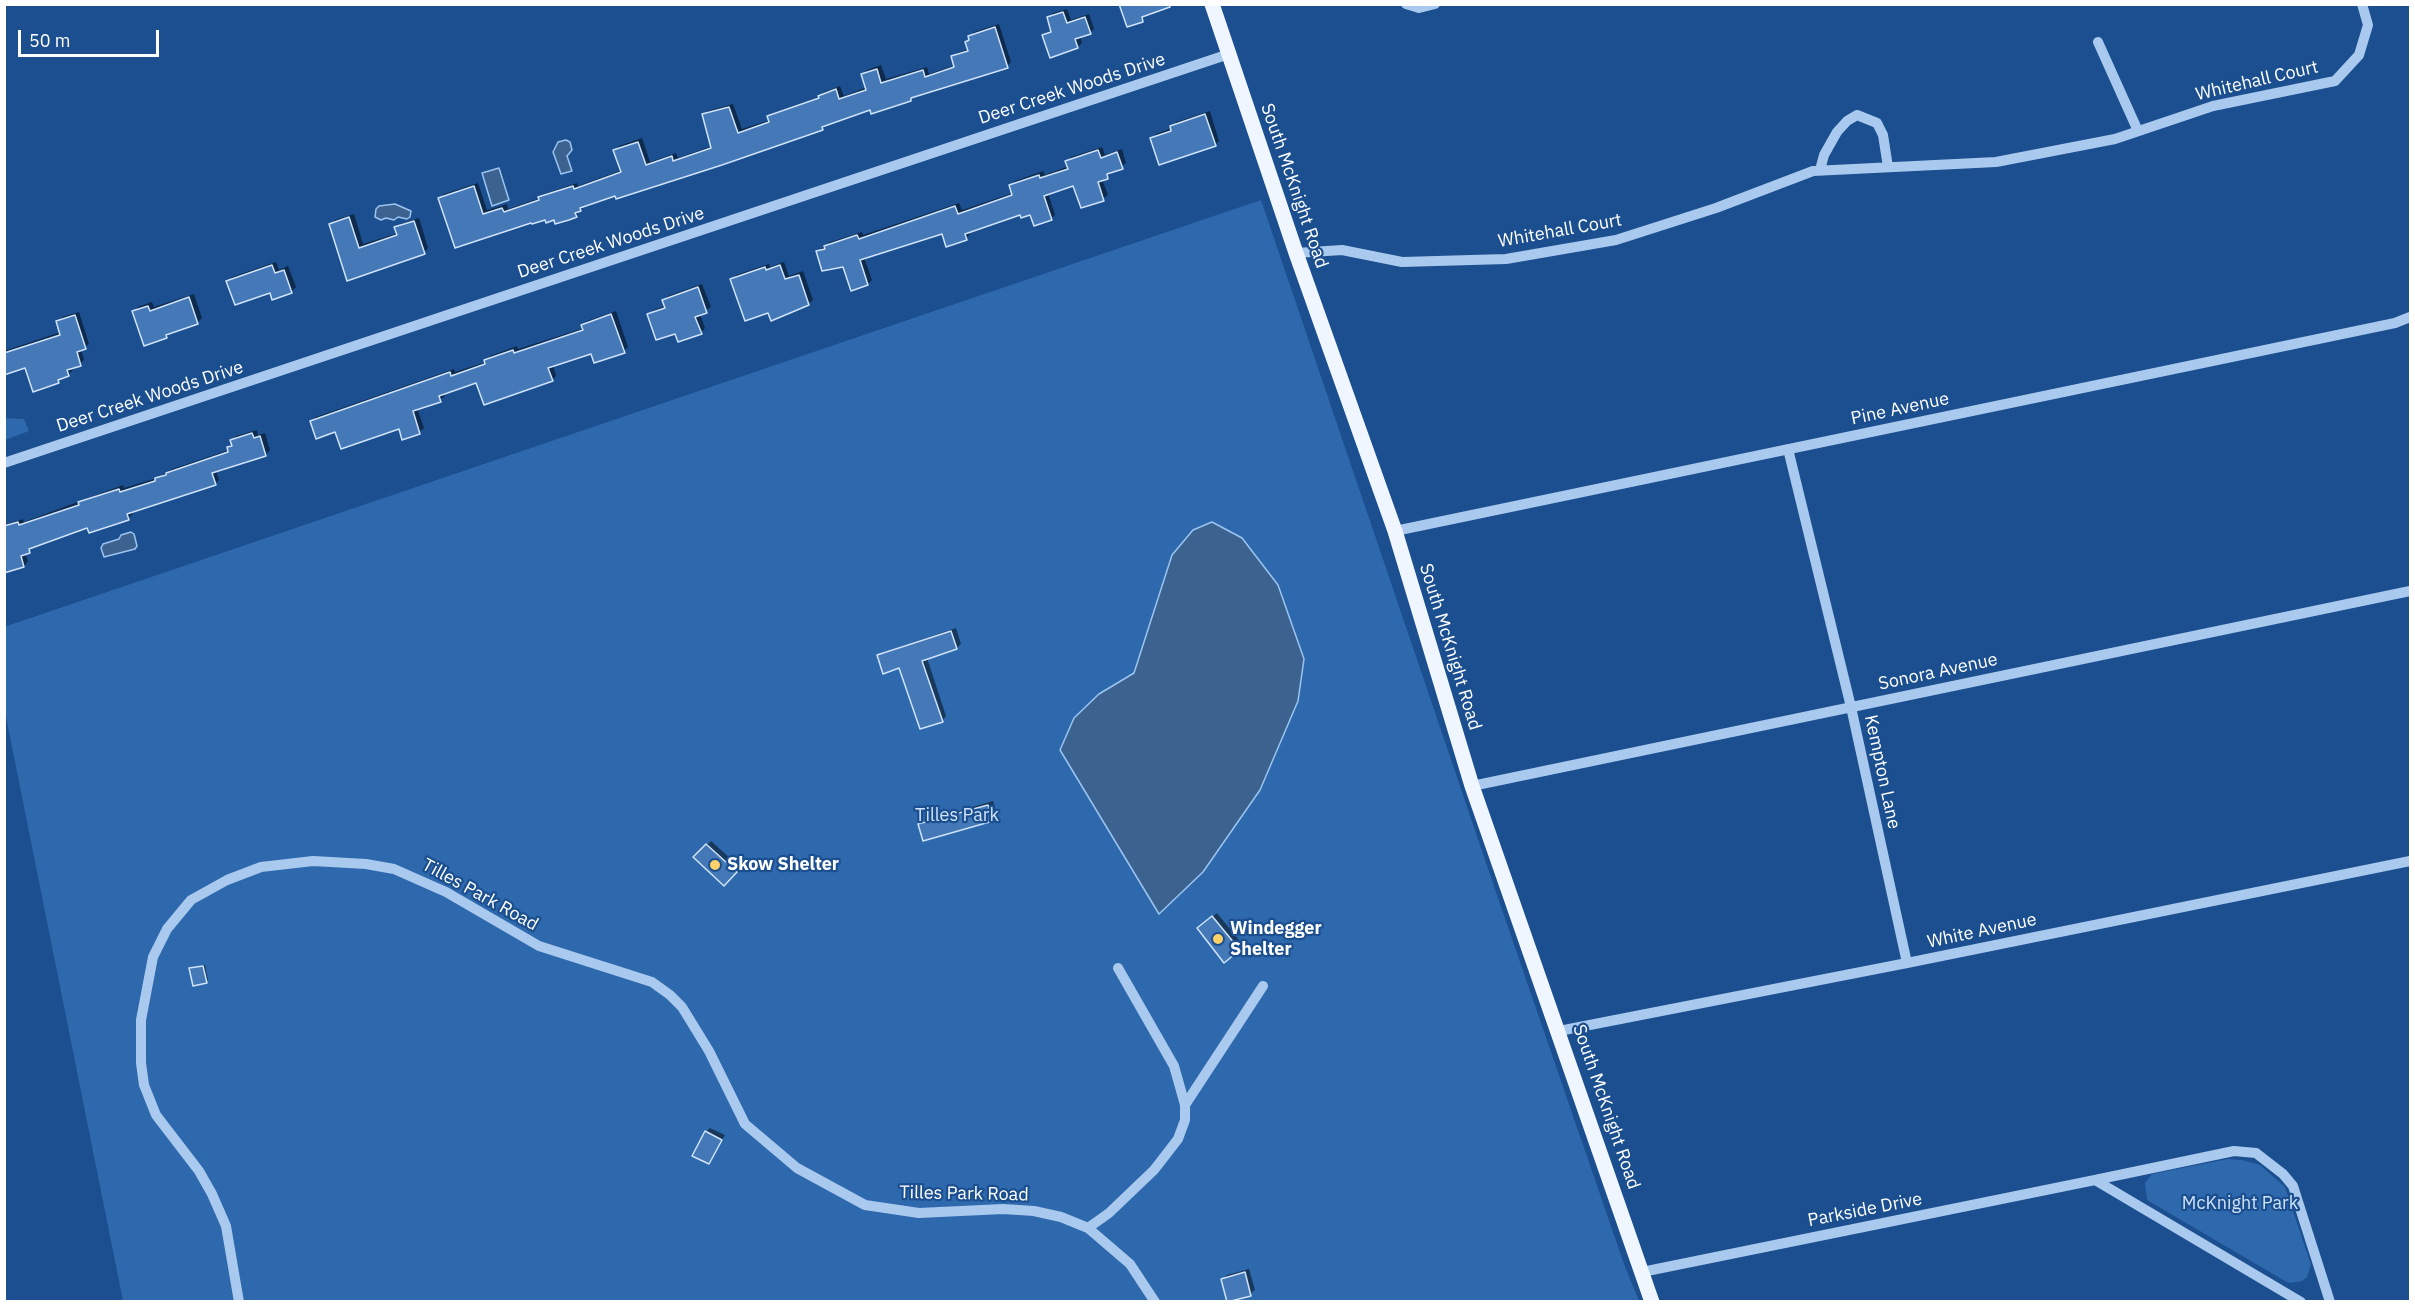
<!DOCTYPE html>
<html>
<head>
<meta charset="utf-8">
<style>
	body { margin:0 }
	#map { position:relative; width:2415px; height:1306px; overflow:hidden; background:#1b4f8f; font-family:"IBM Plex Sans",sans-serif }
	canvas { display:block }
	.frame { position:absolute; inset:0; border:6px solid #fff; pointer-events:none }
	.scale { position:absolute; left:18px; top:30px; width:141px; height:27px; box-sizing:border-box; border:3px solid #fff; border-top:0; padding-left:8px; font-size:18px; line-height:21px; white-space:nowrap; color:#fff; -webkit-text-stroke:4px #1b4f8f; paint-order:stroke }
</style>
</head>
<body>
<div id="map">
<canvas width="2415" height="1306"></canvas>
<div class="frame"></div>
<div class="scale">50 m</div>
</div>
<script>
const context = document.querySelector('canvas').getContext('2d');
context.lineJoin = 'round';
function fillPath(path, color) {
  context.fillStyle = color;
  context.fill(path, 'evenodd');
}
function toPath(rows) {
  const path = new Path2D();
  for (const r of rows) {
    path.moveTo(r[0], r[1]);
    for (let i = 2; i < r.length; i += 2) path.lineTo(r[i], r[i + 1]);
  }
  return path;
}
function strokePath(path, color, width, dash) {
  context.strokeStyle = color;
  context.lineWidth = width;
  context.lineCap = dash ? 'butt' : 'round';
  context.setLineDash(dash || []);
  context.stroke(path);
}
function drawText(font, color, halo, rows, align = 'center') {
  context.font = font + ' "IBM Plex Sans",sans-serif';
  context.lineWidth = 4.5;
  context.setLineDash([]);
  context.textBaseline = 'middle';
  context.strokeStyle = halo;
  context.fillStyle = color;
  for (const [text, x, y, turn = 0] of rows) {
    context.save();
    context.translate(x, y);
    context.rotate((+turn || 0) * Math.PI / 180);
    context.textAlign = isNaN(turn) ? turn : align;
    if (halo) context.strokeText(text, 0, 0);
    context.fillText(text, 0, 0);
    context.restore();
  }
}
const green = toPath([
	[1261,200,1497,895,1624,1264,1639,1301,123,1301,5,712,4,627],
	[4,418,24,419,29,431,5,440],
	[2228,1159,2242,1160,2260,1165,2285,1187,2311,1265,2307,1277,2302,1281,2290,1283,2285,1281,2147,1200,2145,1183,2152,1174]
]);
const water = toPath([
	[566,140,570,142,572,150,567,156,572,171,561,174,553,152,558,142,566,140],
	[499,168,509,200,492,206,482,173,499,168],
	[395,204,411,211,410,217,407,219,398,217,394,220,386,218,381,220,375,217,376,209,379,206,395,204],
	[1212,522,1242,538,1278,585,1304,659,1298,701,1260,790,1203,872,1159,914,1060,750,1074,718,1099,694,1134,673,1172,555,1193,530,1212,522],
	[131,532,134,534,137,546,135,549,104,557,101,548,103,544,119,539,121,535,131,532]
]);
const shadow = toPath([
	[1067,9,1071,20,1089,14,1094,29,1090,33,1080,36,1082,43,1078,47,1044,35,1052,30,1048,18,1053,13],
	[999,24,1011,62,1007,66,915,95,911,99,870,108,827,124,822,129,585,205,576,216,546,218,456,246,440,198,444,194,478,183,487,210,507,204,508,209,540,198,544,194,577,183,578,186,622,170,615,150,619,146,642,138,650,162,676,153,678,158,712,146,703,115,708,111,733,104,742,129,770,120,769,117,773,113,819,97,824,92,840,86,844,96,867,87,863,74,867,70,881,65,886,79,927,67,929,74,955,65,952,57,957,53,969,49,966,42,974,32],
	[1210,111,1219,141,1215,145,1152,138,1156,134,1172,128,1176,122],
	[1102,147,1105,155,1122,149,1126,163,1102,179,1108,195,1103,199,1074,184,1048,193,1055,215,1051,219,1021,213,969,231,970,234,966,239,943,232,864,257,872,280,868,284,844,265,817,252,830,242,862,232,863,235,959,203,962,210,1013,193,1010,186,1015,181,1043,171,1045,175,1069,166,1067,162,1071,157],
	[354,214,363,244,398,233,396,228,400,224,419,218,428,248,424,253,348,279,331,224,335,220],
	[276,262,279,270,288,266,296,287,291,292,273,298,271,291,228,281,232,277],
	[784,262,789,276,803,271,813,300,808,304,769,311,732,280,736,275,769,264,770,267],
	[702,284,711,307,700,314,705,328,701,333,676,332,649,315,654,310,665,306,663,300,668,296],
	[194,294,202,318,197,323,171,333,166,337,134,311,138,307,152,302,154,307],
	[616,311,628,347,624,351,592,352,553,365,556,376,552,380,477,381,444,393,445,396,440,400,417,408,424,428,419,432,400,427,336,430,311,421,316,417,454,369,455,372,486,362,490,356,517,346,518,349,584,328,583,325,587,321],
	[79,312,89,344,81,349,84,360,80,364,71,367,73,370,68,375,58,381,26,366,4,373,4,351,61,332,58,322,62,317],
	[257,430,258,435,265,433,270,450,266,454,216,470,219,480,215,484,131,511,133,514,128,518,88,526,33,546,25,553,28,561,24,566,4,574,4,525,23,519,24,522,123,485,124,488,157,478,172,469,229,450,232,441,236,436],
	[956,628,961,644,957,648,927,658,946,716,942,721,900,667,879,656,884,652],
	[993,801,997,815,993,819,920,825,924,821],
	[711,841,740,867,724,884,695,857],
	[1217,913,1243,945,1239,949,1203,924],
	[205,965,208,980,206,982,190,969],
	[710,1128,725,1135,709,1162,706,1132],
	[1249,1269,1255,1290,1250,1294,1223,1279,1227,1275]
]);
const building = toPath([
	[1119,4,1169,4,1170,7,1142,17,1143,22,1127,27,1119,4],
	[1063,12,1067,23,1085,17,1091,34,1075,39,1078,48,1050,58,1042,35,1051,32,1047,17,1063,12],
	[995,27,1008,68,911,98,911,101,871,114,870,110,822,127,823,130,722,165,616,199,615,196,580,208,581,211,575,213,577,217,569,220,555,224,554,220,546,223,545,220,532,224,531,223,455,248,438,198,474,186,483,214,502,208,504,212,539,200,538,197,573,186,574,189,621,172,613,150,638,142,646,165,672,156,673,161,711,148,702,114,729,107,738,133,769,122,767,116,819,98,818,96,836,89,839,99,866,90,861,74,877,69,881,83,923,70,925,77,954,67,951,56,968,51,965,42,969,40,968,36,995,27],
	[1205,114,1216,146,1159,165,1150,138,1171,131,1170,126,1205,114],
	[1098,150,1101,158,1117,152,1123,169,1107,174,1108,179,1098,182,1104,201,1081,208,1073,186,1044,196,1052,220,1034,226,1030,215,1021,218,1020,215,965,234,967,240,946,247,942,234,860,260,868,285,851,291,843,267,822,271,816,251,825,249,824,246,857,235,859,239,955,206,958,214,1012,195,1009,185,1039,175,1040,178,1068,169,1065,161,1098,150],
	[349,217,359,248,397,235,394,227,414,221,425,254,347,281,329,224,349,217],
	[272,265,275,273,284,270,292,293,272,300,270,293,235,305,226,281,272,265],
	[780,265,785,279,799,275,809,305,771,321,768,313,745,321,730,279,765,267,766,270,780,265],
	[698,287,707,313,695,317,702,334,678,342,675,334,656,340,647,314,665,308,662,300,698,287],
	[189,297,198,324,166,335,167,338,144,346,132,311,148,306,150,311,189,297],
	[611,314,625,353,594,363,591,354,548,368,553,381,484,405,476,383,439,396,441,402,413,411,420,434,402,440,399,429,341,449,335,432,316,439,310,421,450,372,451,376,485,364,484,360,513,350,514,353,583,330,581,325,611,314],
	[75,315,86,349,77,352,81,366,67,370,69,376,58,380,59,383,33,392,25,368,4,375,4,353,60,335,56,321,75,315],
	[252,433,254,438,260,436,266,456,212,473,216,485,127,514,129,520,89,533,87,528,29,549,30,553,21,556,24,567,4,573,4,526,18,522,19,525,79,505,78,502,119,489,120,492,155,481,155,478,166,475,166,473,228,452,227,447,232,446,230,440,252,433],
	[951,631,957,649,922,661,943,722,920,729,899,668,883,674,877,655,951,631],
	[988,805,993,821,923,841,918,824,988,805],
	[706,844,737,872,724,886,693,857,706,844],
	[1212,916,1240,950,1224,963,1197,928,1212,916],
	[203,966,207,983,193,986,189,968,203,966],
	[705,1131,722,1140,709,1164,692,1156,705,1131],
	[1245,1272,1251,1296,1227,1302,1221,1279,1245,1272]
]);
const minor = toPath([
	[1406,4,1419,8,1435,4],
	[2098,42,2138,131],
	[1820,170,1824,155,1837,132,1847,121,1857,115,1877,123,1883,135,1888,167],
	[1296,253,1342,250,1402,262,1506,259,1616,240,1716,208,1813,171,1996,162,2115,139,2213,106,2335,81,2359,55,2368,25,2362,4],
	[1788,449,1851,707,1907,963],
	[4,463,1229,54],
	[1395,531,2395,323,2410,317],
	[1472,786,2410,591],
	[1118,968,1174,1066,1185,1105,1185,1120,1178,1139,1154,1170,1109,1213,1088,1228,1130,1264,1155,1302],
	[1559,1031,1907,963,2410,861],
	[1185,1105,1263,986],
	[2095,1180,2234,1151,2256,1153,2283,1174,2293,1186,2330,1302],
	[1642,1272,2095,1180,2301,1302],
	[239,1302,226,1226,212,1194,199,1171,156,1115,144,1085,141,1063,141,1020,153,957,167,929,191,900,227,880,261,867,313,861,366,864,394,869,446,892,539,946,652,982,670,995,682,1007,709,1051,745,1124,797,1168,865,1205,919,1213,1003,1209,1034,1211,1061,1217,1088,1228]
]);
const major = toPath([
	[1212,4,1296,253,1395,531,1472,786,1652,1302]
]);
const markers = [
	[715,865,6,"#ffd166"],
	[1218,939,6,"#ffd166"]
];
const streetNames = [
	["Whitehall Court",2257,81,-13],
	["Deer Creek Woods Drive",1072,89,-18],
	["South McKnight Road",1294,186,71],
	["Whitehall Court",1560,231,-10],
	["Deer Creek Woods Drive",611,243,-18],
	["Deer Creek Woods Drive",150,397,-18],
	["Pine Avenue",1900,409,-12],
	["South McKnight Road",1450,647,73],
	["Sonora Avenue",1938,672,-12],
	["Kempton Lane",1882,772,78],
	["Tilles Park Road",480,895,29],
	["White Avenue",1982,931,-12],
	["South McKnight Road",1606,1107,71],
	["Tilles Park Road",964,1194,1],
	["Parkside Drive",1865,1210,-11]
];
const parkNames = [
	["Tilles Park",957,816],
	["McKnight Park",2240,1204]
];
const poiNames = [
	["Skow Shelter",727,865],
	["Windegger",1230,929],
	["Shelter",1230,950]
];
fillPath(green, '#2e69ad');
fillPath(water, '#3c6290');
strokePath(water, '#9cc4f0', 1.5);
fillPath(shadow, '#0007');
fillPath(building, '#4478b7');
strokePath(building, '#cfe3fa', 1.5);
strokePath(minor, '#a9c9ee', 10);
strokePath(major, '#f0f6ff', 15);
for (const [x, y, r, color] of markers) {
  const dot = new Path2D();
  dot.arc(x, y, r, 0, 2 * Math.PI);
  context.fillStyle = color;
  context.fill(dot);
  strokePath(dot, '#1b4f8f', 2);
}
drawText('18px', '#fff', '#1b4f8f', streetNames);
drawText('18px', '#cfe3fa', '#1b4f8f', parkNames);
drawText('bold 18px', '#fff', '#1b4f8f', poiNames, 'left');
</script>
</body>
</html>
